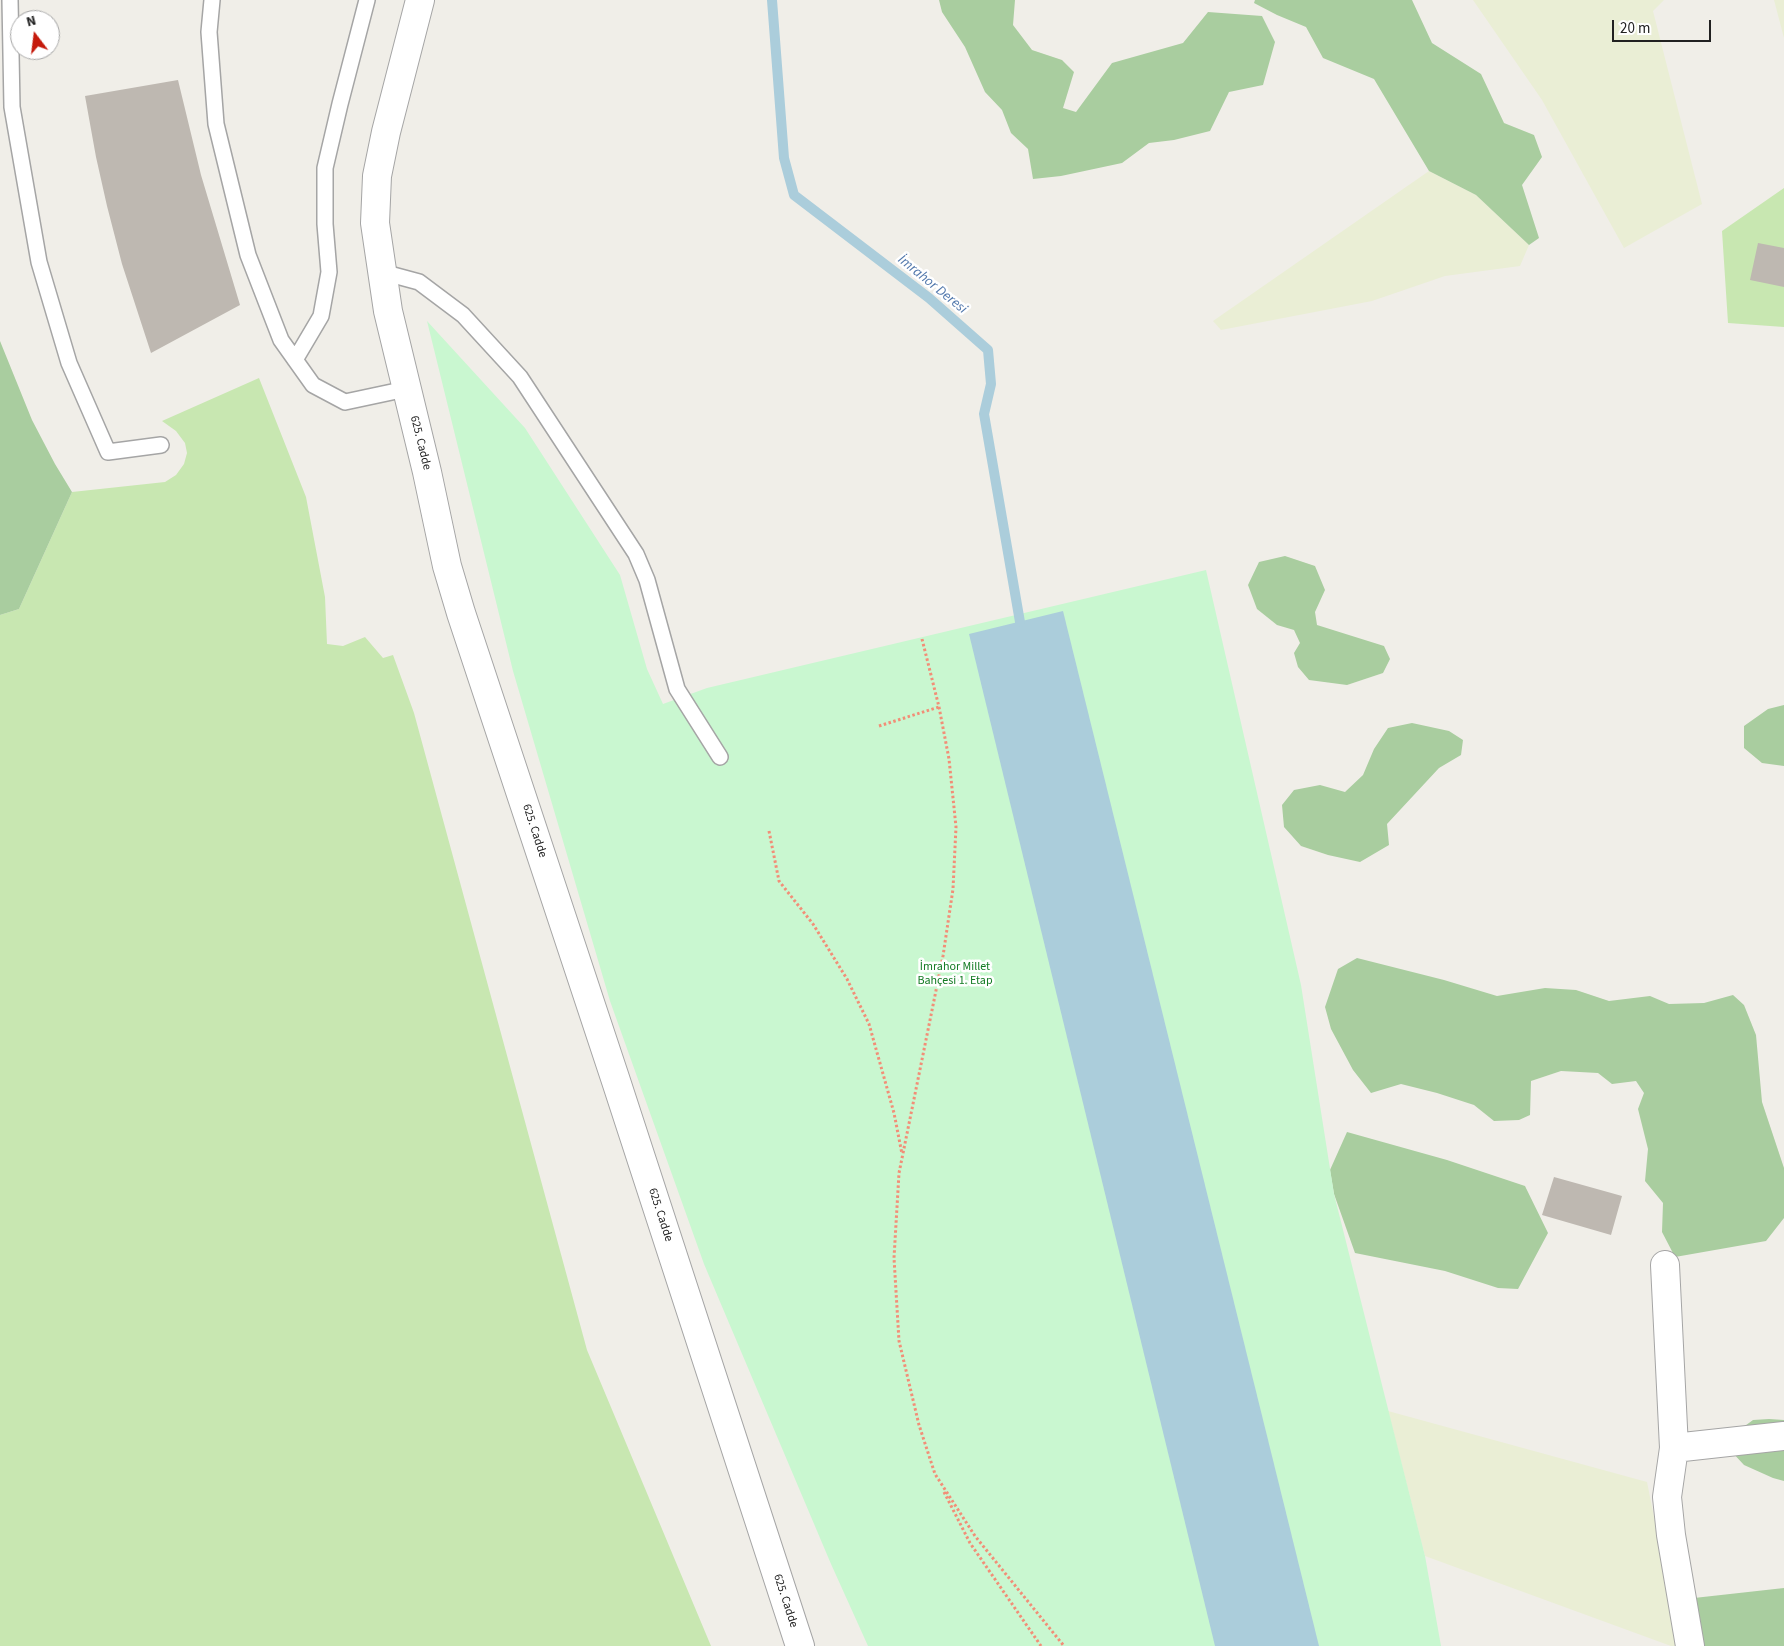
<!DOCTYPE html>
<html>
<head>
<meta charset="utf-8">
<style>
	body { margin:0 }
	#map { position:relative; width:1784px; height:1646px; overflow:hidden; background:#f0eee8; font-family:"Source Sans 3",sans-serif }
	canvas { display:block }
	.north { position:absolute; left:10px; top:10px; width:50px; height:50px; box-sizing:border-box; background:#fff; border:1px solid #a6a6a6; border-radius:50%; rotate:345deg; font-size:14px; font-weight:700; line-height:20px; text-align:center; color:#212121 }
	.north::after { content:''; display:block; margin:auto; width:18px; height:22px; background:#c51a0c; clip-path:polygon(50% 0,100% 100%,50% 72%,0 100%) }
	.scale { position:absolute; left:1612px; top:20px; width:99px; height:22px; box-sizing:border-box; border:2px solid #212121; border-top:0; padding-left:6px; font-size:15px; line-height:18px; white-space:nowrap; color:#212121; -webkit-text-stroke:4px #fff; paint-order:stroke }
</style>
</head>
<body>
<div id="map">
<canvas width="1784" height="1646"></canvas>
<div class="north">N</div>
<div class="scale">20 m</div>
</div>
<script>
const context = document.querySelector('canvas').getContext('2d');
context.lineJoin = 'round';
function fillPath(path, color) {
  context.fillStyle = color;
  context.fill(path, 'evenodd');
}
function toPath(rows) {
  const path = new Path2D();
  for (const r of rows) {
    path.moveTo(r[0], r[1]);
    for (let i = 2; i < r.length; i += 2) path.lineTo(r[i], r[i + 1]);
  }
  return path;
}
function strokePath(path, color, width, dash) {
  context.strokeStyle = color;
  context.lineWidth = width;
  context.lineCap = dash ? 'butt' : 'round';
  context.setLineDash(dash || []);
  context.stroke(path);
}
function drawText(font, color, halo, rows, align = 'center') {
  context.font = font + ' "Source Sans 3",sans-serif';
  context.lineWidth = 5;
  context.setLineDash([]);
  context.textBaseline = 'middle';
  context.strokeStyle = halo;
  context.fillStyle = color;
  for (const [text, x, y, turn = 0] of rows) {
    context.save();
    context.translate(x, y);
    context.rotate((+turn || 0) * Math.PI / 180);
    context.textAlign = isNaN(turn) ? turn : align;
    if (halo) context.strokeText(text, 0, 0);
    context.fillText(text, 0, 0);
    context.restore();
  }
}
const farmland = toPath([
	[1473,0,1664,0,1653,11,1702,204,1624,248,1542,100],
	[1774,0,1784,0,1784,39,1784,38],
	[1429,171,1476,195,1529,245,1520,266,1445,276,1372,301,1221,330,1213,321],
	[1388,1411,1647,1482,1680,1646,1671,1646,1425,1556]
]);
const grass = toPath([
	[1784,188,1784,327,1728,323,1722,231],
	[259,378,306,497,325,597,327,644,343,646,365,637,383,658,393,655,414,713,587,1350,711,1646,0,1646,0,615,19,609,72,492,165,482,176,475,184,464,187,453,185,443,176,431,162,421]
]);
const forest = toPath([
	[939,0,1015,0,1013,25,1032,50,1062,60,1074,72,1063,108,1076,112,1112,63,1183,43,1208,12,1262,16,1275,42,1263,85,1229,92,1210,131,1174,140,1149,143,1122,163,1061,176,1033,179,1028,149,1011,133,1002,110,985,92,965,47,942,12],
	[1255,0,1412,0,1432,43,1481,74,1504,123,1534,135,1542,157,1522,185,1539,238,1529,245,1476,195,1429,171,1374,79,1323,58,1306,27,1277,15,1254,3],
	[0,341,32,420,55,464,72,492,19,609,0,615],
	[1285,556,1315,566,1325,590,1315,612,1317,625,1384,646,1390,659,1383,673,1347,685,1309,680,1298,667,1294,653,1300,643,1294,630,1277,625,1257,609,1248,585,1259,562],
	[1784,705,1784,766,1762,763,1744,748,1744,726,1768,709],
	[1412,723,1449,731,1463,740,1461,755,1439,768,1387,824,1389,845,1360,862,1328,855,1301,846,1284,827,1282,805,1294,790,1320,785,1345,792,1363,775,1374,749,1388,728],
	[1357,958,1444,980,1497,996,1545,988,1576,990,1609,1001,1650,996,1669,1004,1704,1003,1733,995,1744,1005,1756,1035,1762,1102,1784,1168,1784,1218,1766,1241,1675,1257,1662,1232,1663,1203,1645,1181,1648,1149,1638,1109,1644,1093,1636,1081,1612,1084,1598,1073,1561,1071,1531,1081,1530,1115,1519,1120,1494,1121,1474,1105,1437,1093,1401,1084,1371,1093,1353,1070,1331,1029,1325,1007,1338,969],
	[1347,1132,1447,1160,1525,1186,1548,1233,1518,1289,1498,1288,1445,1271,1355,1253,1334,1194,1330,1170],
	[1769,1419,1784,1420,1784,1481,1773,1478,1744,1465,1731,1451,1734,1434,1753,1420],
	[1784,1588,1784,1646,1701,1646,1694,1598]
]);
const park = toPath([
	[427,321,525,428,620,575,647,669,663,704,707,688,1206,570,1301,985,1334,1194,1425,1556,1441,1646,868,1646,831,1564,704,1264,610,1001,513,671]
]);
const water = toPath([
	[1063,611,1319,1646,1215,1646,969,634]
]);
const stream = toPath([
	[772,0,784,158,794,195,929,298,988,350,991,384,984,414,1020,622]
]);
const building = toPath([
	[178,80,201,175,240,305,151,353,122,264,107,206,96,157,85,96],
	[1758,243,1784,248,1784,287,1750,280],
	[1554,1177,1622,1196,1611,1235,1542,1215]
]);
const path = toPath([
	[922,639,939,707,949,759,956,827,953,889,943,956,899,1173,894,1258,899,1341,919,1425,935,1474,975,1536,1064,1646],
	[879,726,939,707],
	[769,831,779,881,813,924,847,979,869,1024,894,1113,902,1154],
	[944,1492,970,1543,1041,1646]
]);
const lane = toPath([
	[10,0,12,107,39,262,69,363,108,452,161,445],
	[212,0,209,32,216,124,248,255,281,340,313,385,345,402,406,389],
	[382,272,419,282,463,315,520,377,636,554,647,580,677,689,720,757],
	[295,360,321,316,329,272,325,224,325,168,340,104,367,0]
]);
const street = toPath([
	[420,0,386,132,377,176,375,223,388,311,427,472,447,566,461,613,616,1081,800,1646],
	[1665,1265,1674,1448,1667,1497,1671,1535,1690,1646],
	[1674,1448,1784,1436]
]);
const streetNames = [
	["625. Cadde",420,443,76],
	["625. Cadde",534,831,72],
	["625. Cadde",660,1215,72],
	["625. Cadde",785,1601,72]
];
const parkNames = [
	["İmrahor Millet",955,967],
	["Bahçesi 1. Etap",955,981]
];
const waterNames = [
	["İmrahor Deresi",932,285,39]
];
fillPath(farmland, '#eaeed5');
fillPath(grass, '#c8e7b1');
fillPath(forest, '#a9cd9f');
fillPath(park, '#c9f7d0');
fillPath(water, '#abcddb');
strokePath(stream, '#abcddb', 10);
fillPath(building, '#beb8b1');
strokePath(lane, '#a5a5a5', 18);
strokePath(street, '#a5a5a5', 30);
strokePath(path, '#f28e77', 3, [2.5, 2.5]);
strokePath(lane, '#fff', 15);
strokePath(street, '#fff', 28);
drawText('12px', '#212121', '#fff', streetNames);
drawText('12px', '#137b23', '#fff', parkNames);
drawText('italic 14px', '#5278ac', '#fff', waterNames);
</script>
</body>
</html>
